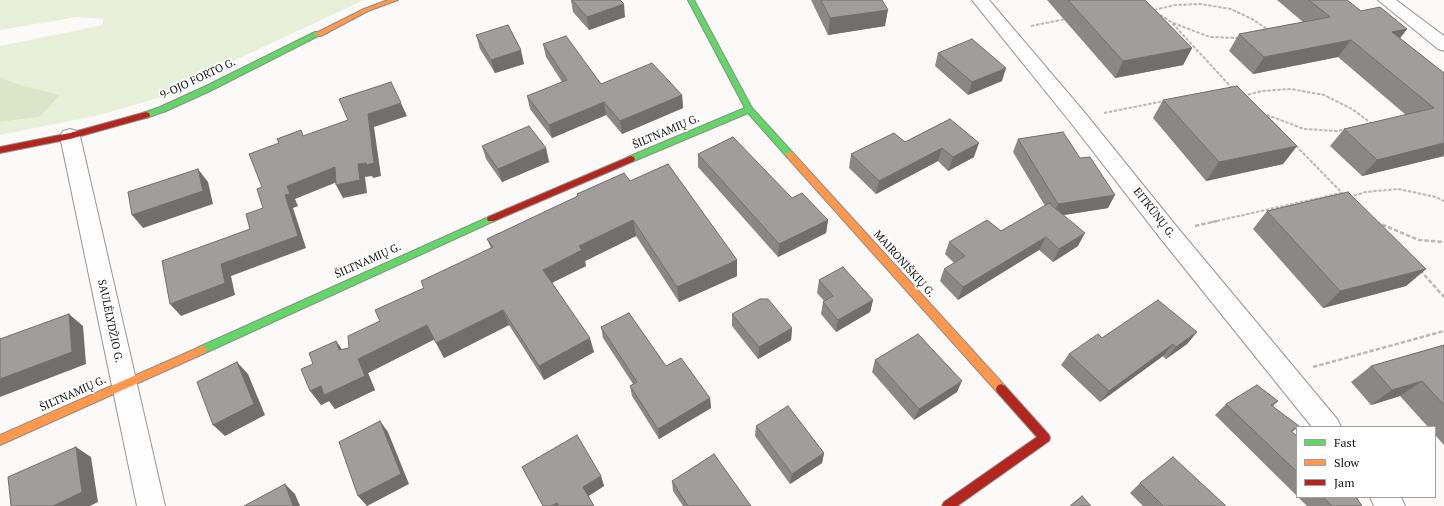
<!DOCTYPE html>
<html>
<head>
<meta charset="utf-8">
<style>
	body { margin:0 }
	#map { position:relative; width:1444px; height:506px; overflow:hidden; background:#fcfaf8; font-family:"PT Serif",serif }
	canvas { display:block }
	.legend { position:absolute; left:1296px; top:426px; width:140px; height:72px; box-sizing:border-box; background:#fff; border:1px solid #a0a0a0; margin:0; padding:5px 7px; list-style:none; font-size:12px; color:#111 }
	.legend li { display:flex; align-items:center; gap:8px; height:20px }
	.legend b { width:20px; border:1px solid #a0a0a0 }
</style>
</head>
<body>
<div id="map">
<canvas width="1444" height="506"></canvas>
<ul class="legend">
<li><b style="height:5px;background:#63d668"></b>Fast</li>
<li><b style="height:5px;background:#ff974d"></b>Slow</li>
<li><b style="height:5px;background:#b3261e"></b>Jam</li>
</ul>
</div>
<script>
const context = document.querySelector('canvas').getContext('2d');
context.lineJoin = 'round';
function fillPath(path, color) {
  context.fillStyle = color;
  context.fill(path, 'evenodd');
}
function toPath(rows) {
  const path = new Path2D();
  for (const r of rows) {
    path.moveTo(r[0], r[1]);
    for (let i = 2; i < r.length; i += 2) path.lineTo(r[i], r[i + 1]);
  }
  return path;
}
function strokePath(path, color, width, dash) {
  context.strokeStyle = color;
  context.lineWidth = width;
  context.lineCap = dash ? 'butt' : 'round';
  context.setLineDash(dash || []);
  context.stroke(path);
}
function drawText(font, color, halo, rows, align = 'center') {
  context.font = font + ' "PT Serif",serif';
  context.lineWidth = 4;
  context.setLineDash([]);
  context.textBaseline = 'middle';
  context.strokeStyle = halo;
  context.fillStyle = color;
  for (const [text, x, y, turn = 0] of rows) {
    context.save();
    context.translate(x, y);
    context.rotate((+turn || 0) * Math.PI / 180);
    context.textAlign = isNaN(turn) ? turn : align;
    if (halo) context.strokeText(text, 0, 0);
    context.fillText(text, 0, 0);
    context.restore();
  }
}
const green = toPath([
	[0,0,364,0,210,72,161,97,100,115,0,135,0,122,40,117,60,95,21,85,0,77,0,46,103,25,103,19,77,17,0,30]
]);
const forest = toPath([
	[0,77,21,85,60,95,40,117,0,122]
]);
const pathFar1 = toPath([
	[1154,10,1175,5,1201,4,1231,9,1254,20,1268,30],
	[1156,12,1171,22,1233,89],
	[1173,23,1210,37,1239,38],
	[1031,26,1066,19],
	[1243,96,1262,91,1291,89,1324,95,1352,109,1371,123],
	[1104,113,1164,101],
	[1262,113,1304,129,1337,131,1346,129],
	[1268,117,1344,195],
	[1349,197,1366,192,1398,189,1436,197,1444,201],
	[1212,222,1341,193]
]);
const path = toPath([
	[1376,222,1419,240,1444,242],
	[1195,226,1217,221],
	[1420,270,1444,297],
	[1313,367,1444,331]
]);
const street = toPath([
	[972,0,989,0,1085,113,1177,227,1337,419,1341,427,1312,427,1161,239,1071,123,972,0],
	[1378,0,1396,0,1444,36,1444,51,1438,49,1378,0],
	[70,129,77,131,80,136,165,506,137,506,60,136,63,131,70,129],
	[1370,497,1401,497,1405,506,1374,506,1370,497]
]);
const fast = toPath([
	[688,0,694,0,752,108,793,153,794,155,793,157,787,157,748,113,634,161,628,161,627,159,628,157,745,108,688,0],
	[315,32,318,32,322,34,210,91,166,111,146,118,142,115,143,113,160,107,204,87,315,32],
	[491,216,494,217,495,219,494,221,205,353,202,354,199,353,197,350,199,347,491,216]
]);
const slow = toPath([
	[388,0,398,0,368,11,321,36,318,36,314,34,364,9,388,0],
	[790,152,793,153,1005,386,1006,389,1005,392,1001,394,997,392,787,157,786,155,787,153,790,152],
	[202,346,205,347,207,350,205,353,0,445,0,435,202,346]
]);
const jam = toPath([
	[146,112,149,113,150,115,149,117,70,139,0,153,0,147,70,133,146,112],
	[631,156,634,157,635,159,634,161,494,221,488,221,487,219,488,217,631,156],
	[1001,384,1005,386,1049,435,1050,438,1049,441,957,506,942,506,944,502,1037,437,997,392,996,389,997,386,1001,384]
]);
const wall = toPath([
	[571,0,620,0,625,17,589,30,573,12],
	[811,0,882,0,885,26,828,35],
	[1047,0,1145,0,1192,48,1183,65,1115,78],
	[1277,0,1347,0,1361,11,1407,29,1400,38,1444,73,1444,156,1362,176,1330,146,1344,129,1406,115,1338,57,1253,74,1229,51,1239,34,1303,22],
	[476,35,524,64,495,73,480,49],
	[543,44,601,84,682,95,683,108,622,134,606,115,552,138,530,109,527,96,562,82,546,57],
	[938,53,1002,81,968,95,935,66],
	[1163,100,1297,146,1283,164,1206,181,1153,118],
	[950,119,974,157,948,171,938,161,876,194,849,168,851,154,905,142],
	[1018,139,1108,208,1063,215,1078,246,1053,262,1039,250,958,300,940,281,944,269,954,263,945,254,949,242,1001,231,1045,206,1013,152],
	[482,146,546,148,549,162,502,182,486,159],
	[698,154,828,220,826,233,778,257,698,167],
	[630,181,737,260,737,276,679,302,636,236,585,261,586,266,552,283,594,352,544,380,509,325,444,358,435,339,368,373,375,390,335,409,329,401,321,405,313,364,336,341,342,350,349,348,380,321,424,288,491,248,487,239,577,197,577,194],
	[1267,211,1426,269,1406,286,1323,308,1253,229],
	[819,280,873,300,870,312,836,332,821,314,823,302,824,301,817,293],
	[732,314,792,328,791,340,758,359,732,326],
	[601,327,666,366,710,398,711,408,659,439,632,396,630,386,633,384,603,338],
	[1197,332,1187,344,1166,359,1163,356,1100,402,1061,365,1069,354,1102,338],
	[1444,345,1444,445,1435,435,1435,427,1428,427,1400,396,1371,405,1351,382,1371,366],
	[875,360,957,392,914,420,872,372],
	[1278,401,1273,406,1297,428,1292,432,1297,436,1297,496,1215,415,1226,404],
	[756,426,824,453,822,463,790,484,755,436],
	[522,467,601,476,604,486,588,496,594,506,543,506],
	[672,481,751,506,683,506,673,491],
	[1140,483,1226,506,1143,506,1130,493],
	[1298,497,1356,497,1362,506,1307,506]
]);
const shadedWall = toPath([
	[624,4,625,17,589,30,587,17],
	[888,10,885,26,828,35,830,18],
	[1407,29,1394,46,1392,32],
	[1351,40,1338,57,1253,74,1264,57],
	[1192,48,1183,65,1115,78,1123,61],
	[521,50,524,64,495,73,491,60],
	[1006,68,1002,81,968,95,972,82],
	[682,95,683,108,622,134,620,121],
	[604,102,606,115,552,138,549,125],
	[401,103,407,116,374,127,381,176,373,178,372,176,365,177,367,193,343,198,336,185,358,164,366,163,368,114],
	[979,143,974,157,948,171,953,157],
	[1444,143,1444,156,1362,176,1377,160],
	[1297,146,1283,164,1206,181,1219,162],
	[546,148,549,162,502,182,498,169],
	[942,148,938,161,876,194,879,181],
	[335,167,342,180,295,199,298,206,293,208,306,248,231,276,235,295,181,316,170,304,221,264,287,186],
	[198,169,208,182,213,204,143,228,132,215],
	[1115,195,1108,208,1052,217,1058,204],
	[633,220,636,236,585,261,586,266,547,285,543,270,579,246],
	[828,220,826,233,778,257,779,244],
	[1085,233,1078,246,1053,262,1059,249],
	[1046,237,1039,250,958,300,963,287],
	[737,260,737,276,679,302,677,287],
	[1426,269,1406,286,1323,308,1340,291],
	[873,300,870,312,836,332,838,320],
	[503,310,509,325,444,358,436,343],
	[69,314,83,326,86,364,0,397,0,379],
	[427,325,435,339,368,373,375,390,335,409,329,401,321,405,310,391,358,359],
	[792,328,791,340,758,359,759,347],
	[1197,332,1187,344,1166,359,1176,347],
	[590,338,594,352,544,380,539,366],
	[336,341,346,355,339,350],
	[1173,344,1163,356,1100,402,1109,391],
	[237,362,248,374,265,415,225,436,213,425],
	[962,381,957,392,914,420,919,409],
	[1422,381,1400,396,1371,405,1392,390],
	[710,398,711,408,659,439,658,429],
	[380,421,388,432,409,484,367,506,358,496],
	[76,447,91,457,98,502,90,506,53,506],
	[824,453,822,463,790,484,792,474],
	[601,476,604,486,587,497,583,487],
	[285,484,295,494,300,506,293,506],
	[557,503,558,506,551,506]
]);
const building = toPath([
	[572,0,620,0,624,4,587,17,572,0],
	[821,0,882,0,888,10,830,18,821,0],
	[1068,0,1145,0,1192,48,1123,61,1068,0],
	[1309,0,1347,0,1361,11,1380,7,1407,29,1392,32,1444,73,1444,143,1377,160,1344,129,1434,108,1351,40,1264,57,1239,34,1330,17,1309,0],
	[508,25,521,50,491,60,476,35,508,25],
	[566,36,601,84,652,63,682,95,620,121,604,102,549,125,527,96,567,80,543,44,566,36],
	[972,39,1006,68,972,82,938,53,972,39],
	[391,82,401,103,368,114,374,163,367,165,366,163,358,164,360,180,336,185,335,167,287,186,290,194,285,195,298,236,221,264,225,283,170,304,162,261,250,229,246,214,263,208,257,189,262,187,249,154,279,143,277,139,301,130,303,136,348,120,339,99,391,82],
	[1237,86,1297,146,1219,162,1163,100,1237,86],
	[950,119,979,143,953,157,942,148,879,181,851,154,894,133,905,142,950,119],
	[529,126,546,148,498,169,482,146,529,126],
	[1063,132,1080,158,1090,157,1115,195,1058,204,1018,139,1063,132],
	[733,137,792,198,802,193,828,220,779,244,698,154,733,137],
	[668,164,737,260,677,287,633,220,579,246,582,250,543,270,590,338,539,366,503,310,436,343,427,325,358,359,365,376,324,395,321,386,310,391,301,369,313,364,309,353,336,341,339,350,349,348,348,336,380,321,375,310,424,288,421,281,493,247,487,239,578,196,577,194,624,173,630,181,668,164],
	[198,169,203,191,132,215,128,192,198,169],
	[1348,192,1426,269,1340,291,1267,211,1348,192],
	[1049,203,1085,233,1059,249,1046,237,963,287,944,269,965,256,949,242,987,220,1001,231,1049,203],
	[843,267,873,300,838,320,823,302,833,296,819,280,843,267],
	[760,299,768,299,792,328,759,347,732,314,760,299],
	[1158,300,1197,332,1176,347,1173,344,1109,391,1069,354,1098,334,1102,338,1158,300],
	[629,313,666,366,681,358,710,398,658,429,630,386,637,382,601,327,629,313],
	[69,314,72,352,0,379,0,339,69,314],
	[918,334,962,381,919,409,875,360,918,334],
	[1444,345,1444,405,1422,381,1392,390,1371,366,1444,345],
	[237,362,254,404,213,425,197,382,237,362],
	[1257,385,1278,401,1271,405,1299,426,1291,431,1297,436,1297,472,1226,404,1257,385],
	[788,406,824,453,792,474,756,426,788,406],
	[380,421,401,474,358,496,339,442,380,421],
	[577,435,601,476,583,487,594,506,559,506,557,503,551,506,543,506,522,467,577,435],
	[76,447,82,492,53,506,11,506,8,477,76,447],
	[714,454,751,506,688,506,672,481,714,454],
	[1173,457,1226,506,1163,506,1140,483,1173,457],
	[285,484,293,506,244,506,285,484],
	[1082,496,1091,506,1070,506,1082,496],
	[1323,497,1356,497,1362,506,1332,506,1323,497]
]);
const streetNames = [
	["9-OJO FORTO G.",198,79,-25],
	["ŠILTNAMIŲ G.",666,132,-23],
	["EITKŪNŲ G.",1154,213,52],
	["ŠILTNAMIŲ G.",368,261,-24],
	["MAIRONIŠKIŲ G.",904,264,48],
	["SAULĖLYDŽIO G.",110,321,78],
	["ŠILTNAMIŲ G.",73,394,-24]
];
fillPath(green, '#e9f0da');
fillPath(forest, '#dbe6c9');
strokePath(street, '#979695', 2);
strokePath(fast, '#8d8d8c', 2);
strokePath(slow, '#8d8d8c', 2);
strokePath(jam, '#8d8d8c', 2);
strokePath(pathFar1, '#b9b9b8', 2, [3.5, 1.5]);
strokePath(path, '#b9b9b8', 2.5, [4.5, 2]);
fillPath(street, '#fffefe');
fillPath(fast, '#63d668');
fillPath(slow, '#ff974d');
fillPath(jam, '#b3261e');
fillPath(wall, '#8a8887');
fillPath(shadedWall, '#706f6e');
fillPath(building, '#a09e9d');
strokePath(building, '#706f6e', 1);
drawText('11px', '#111', '#fff', streetNames);
</script>
</body>
</html>
